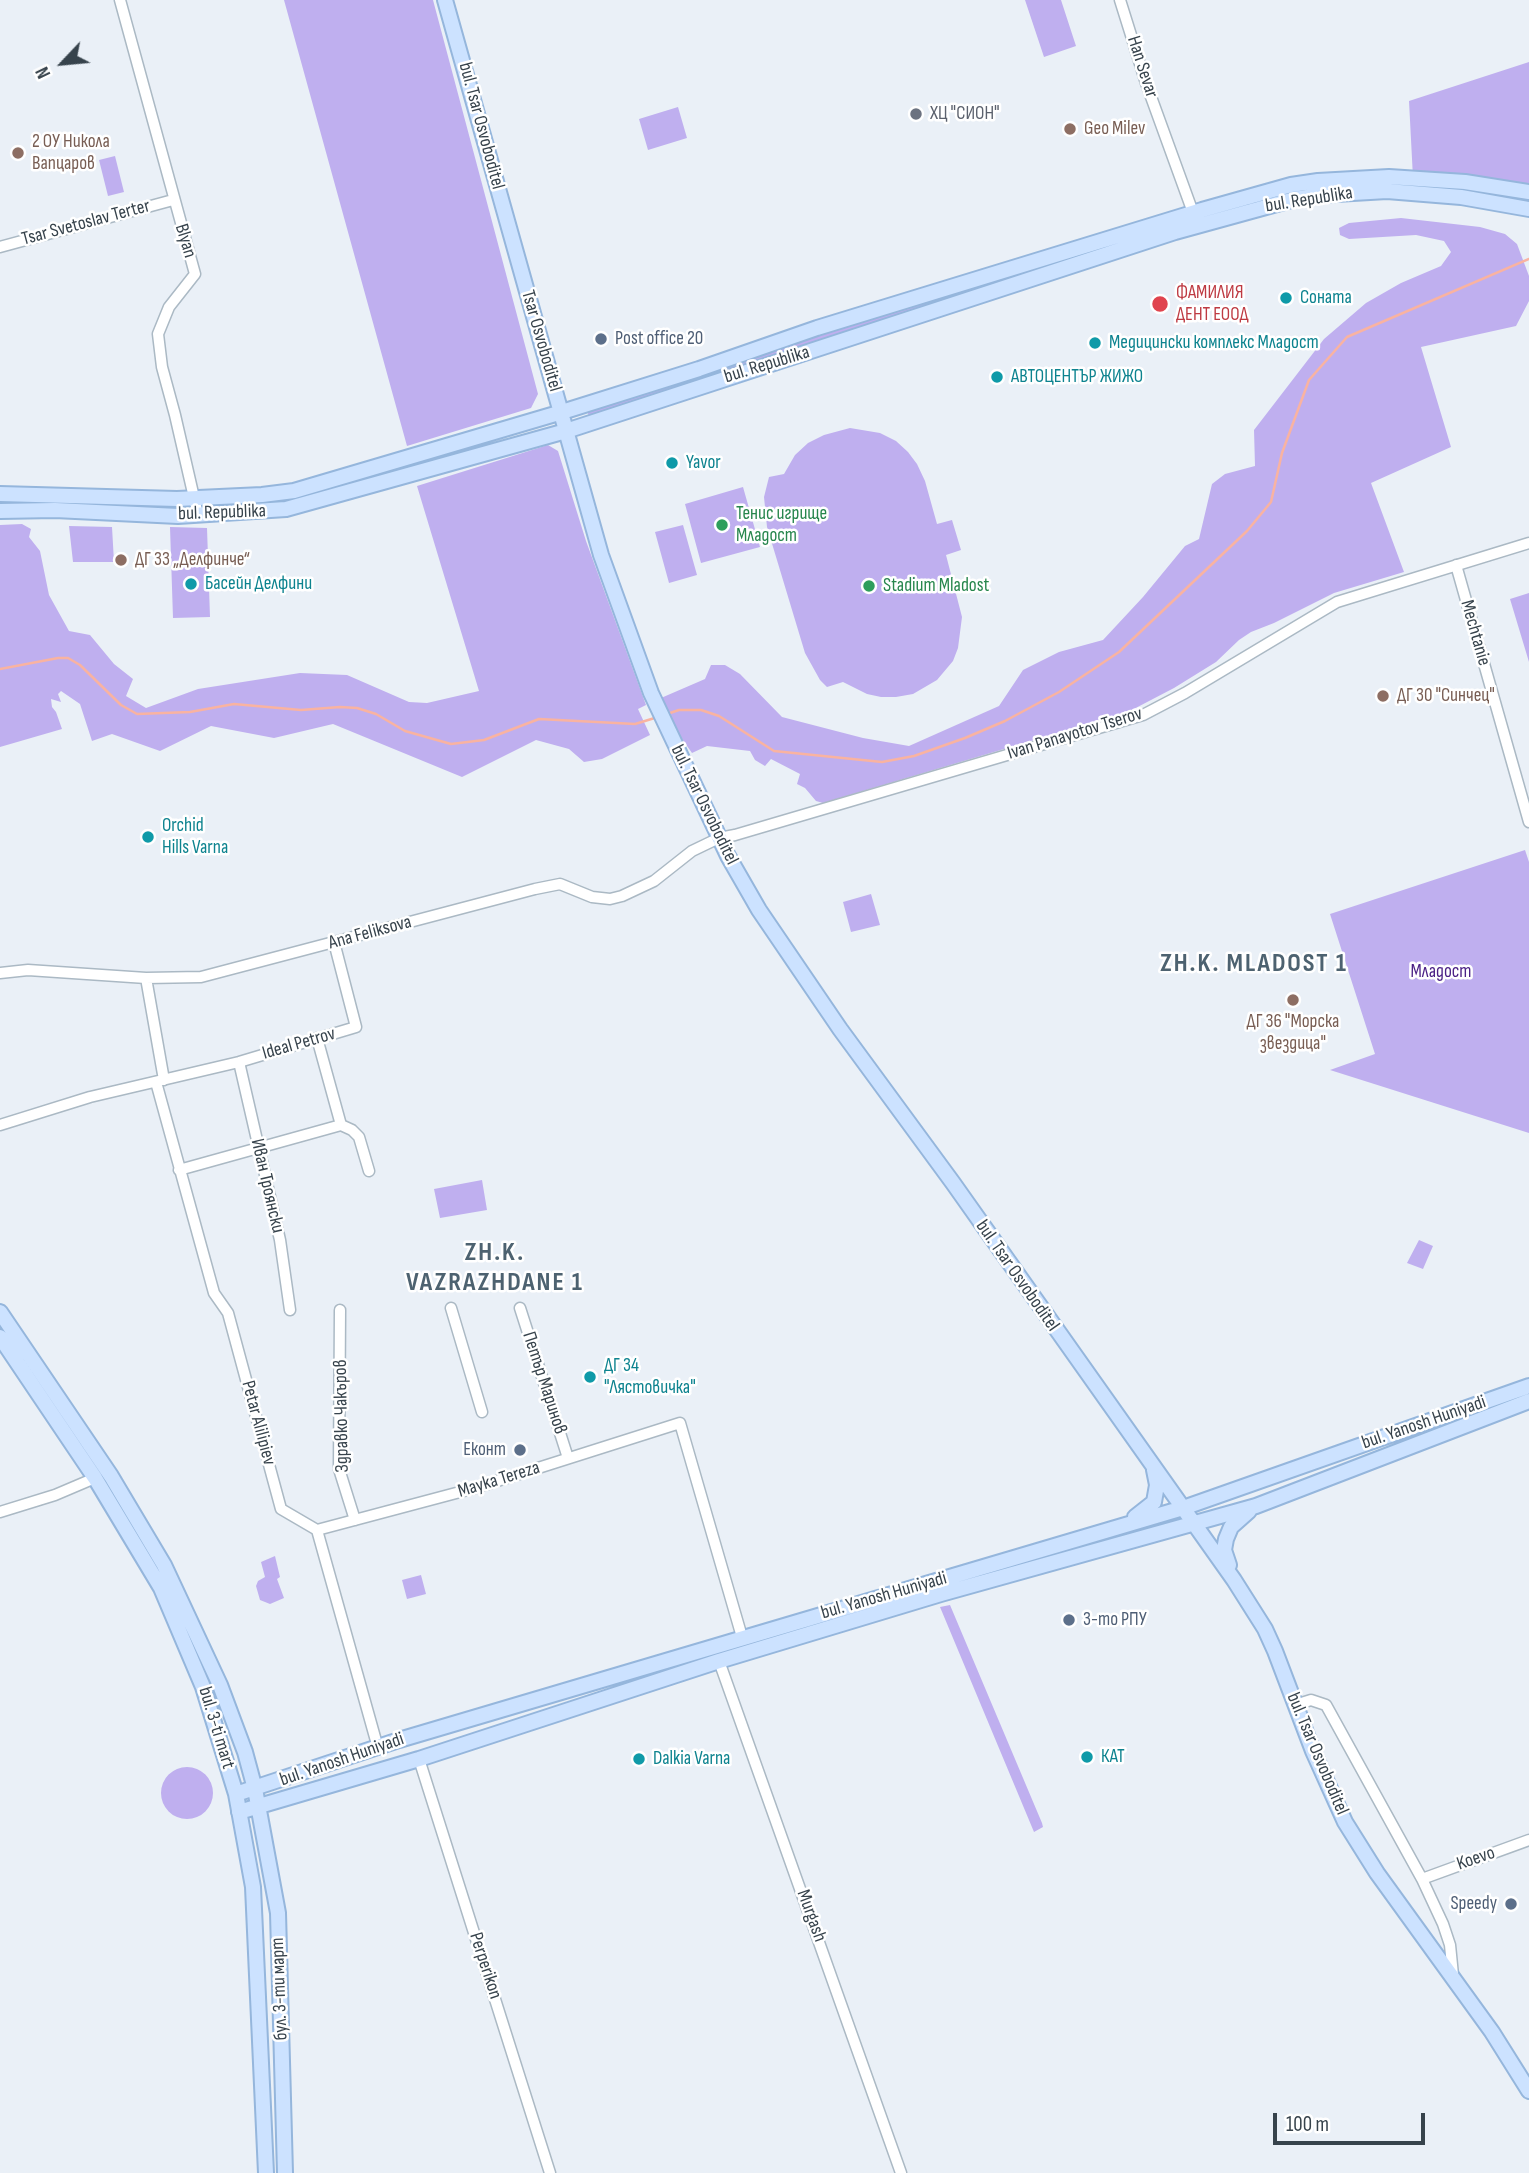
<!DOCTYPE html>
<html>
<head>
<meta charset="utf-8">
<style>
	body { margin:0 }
	#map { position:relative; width:1529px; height:2173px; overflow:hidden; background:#eaf0f7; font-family:"Sofia Sans Condensed",sans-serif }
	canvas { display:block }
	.north { position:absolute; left:28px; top:28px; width:70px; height:70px; -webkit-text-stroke:5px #fff; paint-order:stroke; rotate:244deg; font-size:19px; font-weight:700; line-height:28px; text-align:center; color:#37434c }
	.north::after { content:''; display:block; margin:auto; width:24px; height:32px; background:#37434c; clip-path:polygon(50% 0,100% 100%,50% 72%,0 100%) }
	.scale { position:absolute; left:1273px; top:2113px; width:152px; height:32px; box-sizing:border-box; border:4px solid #37434c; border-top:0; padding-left:9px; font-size:21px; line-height:24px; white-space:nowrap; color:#37434c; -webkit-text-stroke:5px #fff; paint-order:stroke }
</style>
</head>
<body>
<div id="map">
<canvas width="1529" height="2173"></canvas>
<div class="north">N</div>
<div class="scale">100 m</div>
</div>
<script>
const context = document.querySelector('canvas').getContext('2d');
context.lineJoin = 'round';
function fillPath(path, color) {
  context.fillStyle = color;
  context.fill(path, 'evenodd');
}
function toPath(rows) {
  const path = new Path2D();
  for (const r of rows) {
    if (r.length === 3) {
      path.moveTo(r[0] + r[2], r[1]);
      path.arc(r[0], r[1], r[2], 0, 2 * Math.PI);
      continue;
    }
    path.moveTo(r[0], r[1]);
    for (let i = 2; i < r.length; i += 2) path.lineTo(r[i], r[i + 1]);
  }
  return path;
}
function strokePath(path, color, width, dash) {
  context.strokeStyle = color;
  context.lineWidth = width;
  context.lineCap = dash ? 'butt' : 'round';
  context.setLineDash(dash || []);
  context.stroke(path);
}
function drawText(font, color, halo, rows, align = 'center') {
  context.font = font + ' "Sofia Sans Condensed",sans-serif';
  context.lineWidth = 5;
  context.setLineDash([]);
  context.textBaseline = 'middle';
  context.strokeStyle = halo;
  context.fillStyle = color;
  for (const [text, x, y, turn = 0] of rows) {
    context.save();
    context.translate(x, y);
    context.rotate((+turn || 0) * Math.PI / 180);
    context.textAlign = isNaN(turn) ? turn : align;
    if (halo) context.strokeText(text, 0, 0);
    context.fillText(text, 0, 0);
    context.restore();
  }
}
const green = toPath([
	[284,0,433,0,538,394,531,408,407,446],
	[1025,0,1061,0,1076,46,1044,57],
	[1529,62,1529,209,1350,192,1207,223,1202,210,1265,191,1413,178,1409,101],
	[678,107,687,138,648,150,639,119],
	[115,156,124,192,108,196,99,160],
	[1401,218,1480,227,1505,234,1517,244,1529,276,1529,301,1516,326,1421,347,1451,447,1371,483,1404,572,1334,593,1274,623,1251,632,1239,640,1216,662,1174,688,1128,712,823,803,816,801,805,788,797,784,800,774,771,759,765,766,755,760,750,751,707,746,692,753,678,733,661,698,705,679,711,665,725,665,740,674,782,717,863,738,909,746,999,706,1023,670,1059,652,1103,640,1143,597,1185,546,1199,539,1212,484,1225,474,1255,466,1254,430,1324,339,1366,303,1401,283,1441,266,1451,252,1444,241,1416,235,1349,239,1340,235,1339,228,1349,223],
	[1166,221,1168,235,591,422,585,405],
	[850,428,880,433,896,441,908,452,917,464,925,481,937,524,952,520,961,550,946,555,962,617,958,648,953,661,937,680,913,694,896,697,881,697,867,694,843,682,827,687,820,680,805,653,767,527,764,497,769,477,784,474,795,455,808,443,824,435],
	[548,445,558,451,586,541,646,705,638,709,650,735,602,759,584,762,569,749,536,740,462,777,333,724,274,738,211,726,160,751,112,734,92,741,80,704,61,691,58,694,61,702,51,699,52,707,56,712,62,729,0,747,0,525,22,524,31,529,29,537,40,551,49,595,69,631,90,635,114,664,133,679,126,696,146,708,198,689,300,673,347,675,409,702,427,703,479,691,417,486],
	[743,487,760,547,701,563,685,504],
	[683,525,697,575,669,583,655,532],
	[69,526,112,527,114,562,73,562],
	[170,527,207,528,210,617,173,618],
	[1529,593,1529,662,1510,599],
	[1525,850,1529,862,1529,1133,1330,1070,1375,1054,1330,914],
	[871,894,880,925,851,932,843,902],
	[482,1180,487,1210,440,1218,434,1189],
	[1419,1240,1433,1246,1423,1269,1407,1263],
	[275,1556,280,1577,277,1579,284,1598,270,1604,260,1600,256,1586,258,1581,265,1577,261,1562],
	[421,1575,426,1594,407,1599,402,1580],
	[950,1605,1042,1823,1043,1827,1034,1832,940,1607],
	[187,1793,26]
]);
const stream = toPath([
	[0,669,58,658,68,658,80,665,121,705,137,714,190,712,234,704,301,710,340,707,357,708,376,714,405,731,451,744,484,740,539,719,635,724,658,717],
	[667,714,679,710,701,710,719,716,774,751,882,762,914,756,965,738,1005,721,1059,692,1119,652,1247,531,1271,502,1282,453,1309,380,1347,337,1529,259]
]);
const street = toPath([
	[120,0,195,274,169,307,158,334,162,367,175,415,198,515],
	[1120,0,1146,83,1195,218],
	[0,247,173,200],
	[1456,565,1529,822],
	[0,973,28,970,146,978,201,977,535,889,560,884,592,897,610,899,622,896,654,881,692,851,719,838,735,835,1143,715,1185,693,1337,602,1529,543],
	[146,978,164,1080],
	[317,1038,341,1125],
	[239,1062,280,1240,290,1310],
	[156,1082,214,1293,228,1313,281,1509,317,1530,378,1748],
	[0,1125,90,1097,239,1062,356,1027,334,942],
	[179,1170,341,1125,352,1130,359,1137,369,1171],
	[451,1308,482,1412],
	[520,1308,568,1458],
	[340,1310,339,1469,355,1520],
	[0,1512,55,1495,95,1478],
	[317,1530,475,1488,680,1423,742,1637],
	[719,1661,901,2173],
	[1295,1705,1311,1700,1326,1705,1422,1879,1443,1924,1450,1945,1453,1975],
	[419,1759,550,2173],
	[1422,1879,1529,1840]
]);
const secondary = toPath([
	[445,0,601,555,651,693,728,856,759,910,840,1029,953,1183,1234,1580,1265,1629,1275,1651,1313,1751,1345,1822,1377,1873,1492,2032,1529,2091],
	[0,494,177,499,262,495,294,491,562,412,699,369,817,328,1202,210,1291,185,1318,181,1389,177,1465,182,1529,192],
	[0,511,55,510,178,516,286,509,566,431,1175,232,1295,199,1319,195,1387,191,1461,197,1529,209],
	[0,1312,111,1476,164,1565,220,1685,245,1752,255,1789,278,1913,285,2173],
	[0,1337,95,1478,161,1588,203,1687,236,1794,253,1887,266,2173],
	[1135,1517,1154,1502,1157,1485,1154,1470],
	[1229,1565,1224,1550,1226,1539,1231,1527,1249,1511],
	[236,1794,399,1740,1183,1508,1529,1386],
	[239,1812,419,1759,719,1661,941,1594,1256,1506,1529,1401]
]);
const markers = [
	[916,114,7,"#6b7280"],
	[1070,129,7,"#8d6e63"],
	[18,153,7,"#8d6e63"],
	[1286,298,7,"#0f9aa8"],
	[1160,304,9,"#e0444e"],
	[601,339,7,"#5c6f8a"],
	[1095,343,7,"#0f9aa8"],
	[997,377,7,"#0f9aa8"],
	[672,463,7,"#0f9aa8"],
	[722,525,7,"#2e9e5b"],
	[121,560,7,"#8d6e63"],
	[191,584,7,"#0f9aa8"],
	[869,586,7,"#2e9e5b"],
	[1383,696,7,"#8d6e63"],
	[148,837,7,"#0f9aa8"],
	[1293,1000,7,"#8d6e63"],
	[590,1377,7,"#0f9aa8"],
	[520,1450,7,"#5c6f8a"],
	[1069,1620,7,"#5c6f8a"],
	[1087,1757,7,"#0f9aa8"],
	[639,1759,7,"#0f9aa8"],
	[1511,1904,7,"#5c6f8a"]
];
const streetNames = [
	["Han Sevar",1142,67,72],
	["bul. Tsar Osvoboditel",481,126,75],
	["bul. Republika",1309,200,-9],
	["Tsar Svetoslav Terter",86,223,-15],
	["Blyan",185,241,73],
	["Tsar Osvoboditel",541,341,74],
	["bul. Republika",767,365,-17],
	["bul. Republika",222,513,-2],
	["Mechtanie",1475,633,74],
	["Ivan Panayotov Tserov",1075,734,-17],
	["bul. Tsar Osvoboditel",704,805,64],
	["Ana Feliksova",370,933,-15],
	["Ideal Petrov",299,1044,-16],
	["Иван Троянски",267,1186,77],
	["bul. Tsar Osvoboditel",1017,1276,55],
	["Петър Маринов",544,1383,72],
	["Здравко Чакъров",342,1416,-91],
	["Petar Alilipiev",258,1423,75],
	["bul. Yanosh Huniyadi",1424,1423,-19],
	["Mayka Tereza",499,1480,-17],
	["bul. Yanosh Huniyadi",884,1596,-16],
	["bul. 3-ti mart",216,1728,73],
	["bul. Tsar Osvoboditel",1317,1754,67],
	["bul. Yanosh Huniyadi",342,1760,-19],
	["Koevo",1476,1859,-19],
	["Murgash",811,1916,70],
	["Perperikon",485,1966,72],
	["бул. 3-ти март",280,1989,-92]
];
const worshipNames = [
	["ХЦ \"СИОН\"",930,114]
];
const educationNames = [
	["Geo Milev",1084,129],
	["2 ОУ Никола",32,142],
	["Вапцаров",32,164],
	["ДГ 33 „Делфинче“",135,560],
	["ДГ 30 \"Синчец\"",1397,696],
	["ДГ 36 \"Морска",1293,1022,"center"],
	["звездица\"",1293,1044,"center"]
];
const healthNames = [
	["ФАМИЛИЯ",1176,293],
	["ДЕНТ ЕООД",1176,315]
];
const cultureNames = [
	["Соната",1300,298],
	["Медицински комплекс Младост",1109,343],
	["АВТОЦЕНТЪР ЖИЖО",1011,377],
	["Yavor",686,463],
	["Басейн Делфини",205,584],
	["Orchid",162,826],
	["Hills Varna",162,848],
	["ДГ 34",604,1366],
	["\"Лястовичка\"",604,1388],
	["КАТ",1101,1757],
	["Dalkia Varna",653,1759]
];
const serviceNames = [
	["Post office 20",615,339],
	["Еконт",506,1450,"right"],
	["3-то РПУ",1083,1620],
	["Speedy",1497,1904,"right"]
];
const leisureNames = [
	["Тенис игрище",736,514],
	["Младост",736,536],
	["Stadium Mladost",883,586]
];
const parkNames = [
	["Младост",1441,972]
];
const districtNames = [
	["ZH.K. MLADOST 1",1254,964],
	["ZH.K.",495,1253],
	["VAZRAZHDANE 1",495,1283]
];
fillPath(green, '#bfafef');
strokePath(stream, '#f9b3a1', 2.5);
strokePath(street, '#abb9c4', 13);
strokePath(secondary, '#95b6dc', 18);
strokePath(street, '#fff', 10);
strokePath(secondary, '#cce2ff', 14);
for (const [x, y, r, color] of markers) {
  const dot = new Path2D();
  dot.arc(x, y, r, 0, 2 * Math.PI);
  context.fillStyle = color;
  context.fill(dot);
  strokePath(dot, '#fff', 2.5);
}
drawText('19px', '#37434c', '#fff', streetNames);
drawText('19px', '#5b616d', '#fff', worshipNames, 'left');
drawText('19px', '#785e54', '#fff', educationNames, 'left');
drawText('19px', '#be3a42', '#fff', healthNames, 'left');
drawText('19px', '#0d838f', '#fff', cultureNames, 'left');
drawText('19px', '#4e5e75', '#fff', serviceNames, 'left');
drawText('19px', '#27864d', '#fff', leisureNames, 'left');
drawText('19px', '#4c2286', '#fff', parkNames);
context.letterSpacing = '2px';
drawText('bold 26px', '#4d6270', '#fff', districtNames);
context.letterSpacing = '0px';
</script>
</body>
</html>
